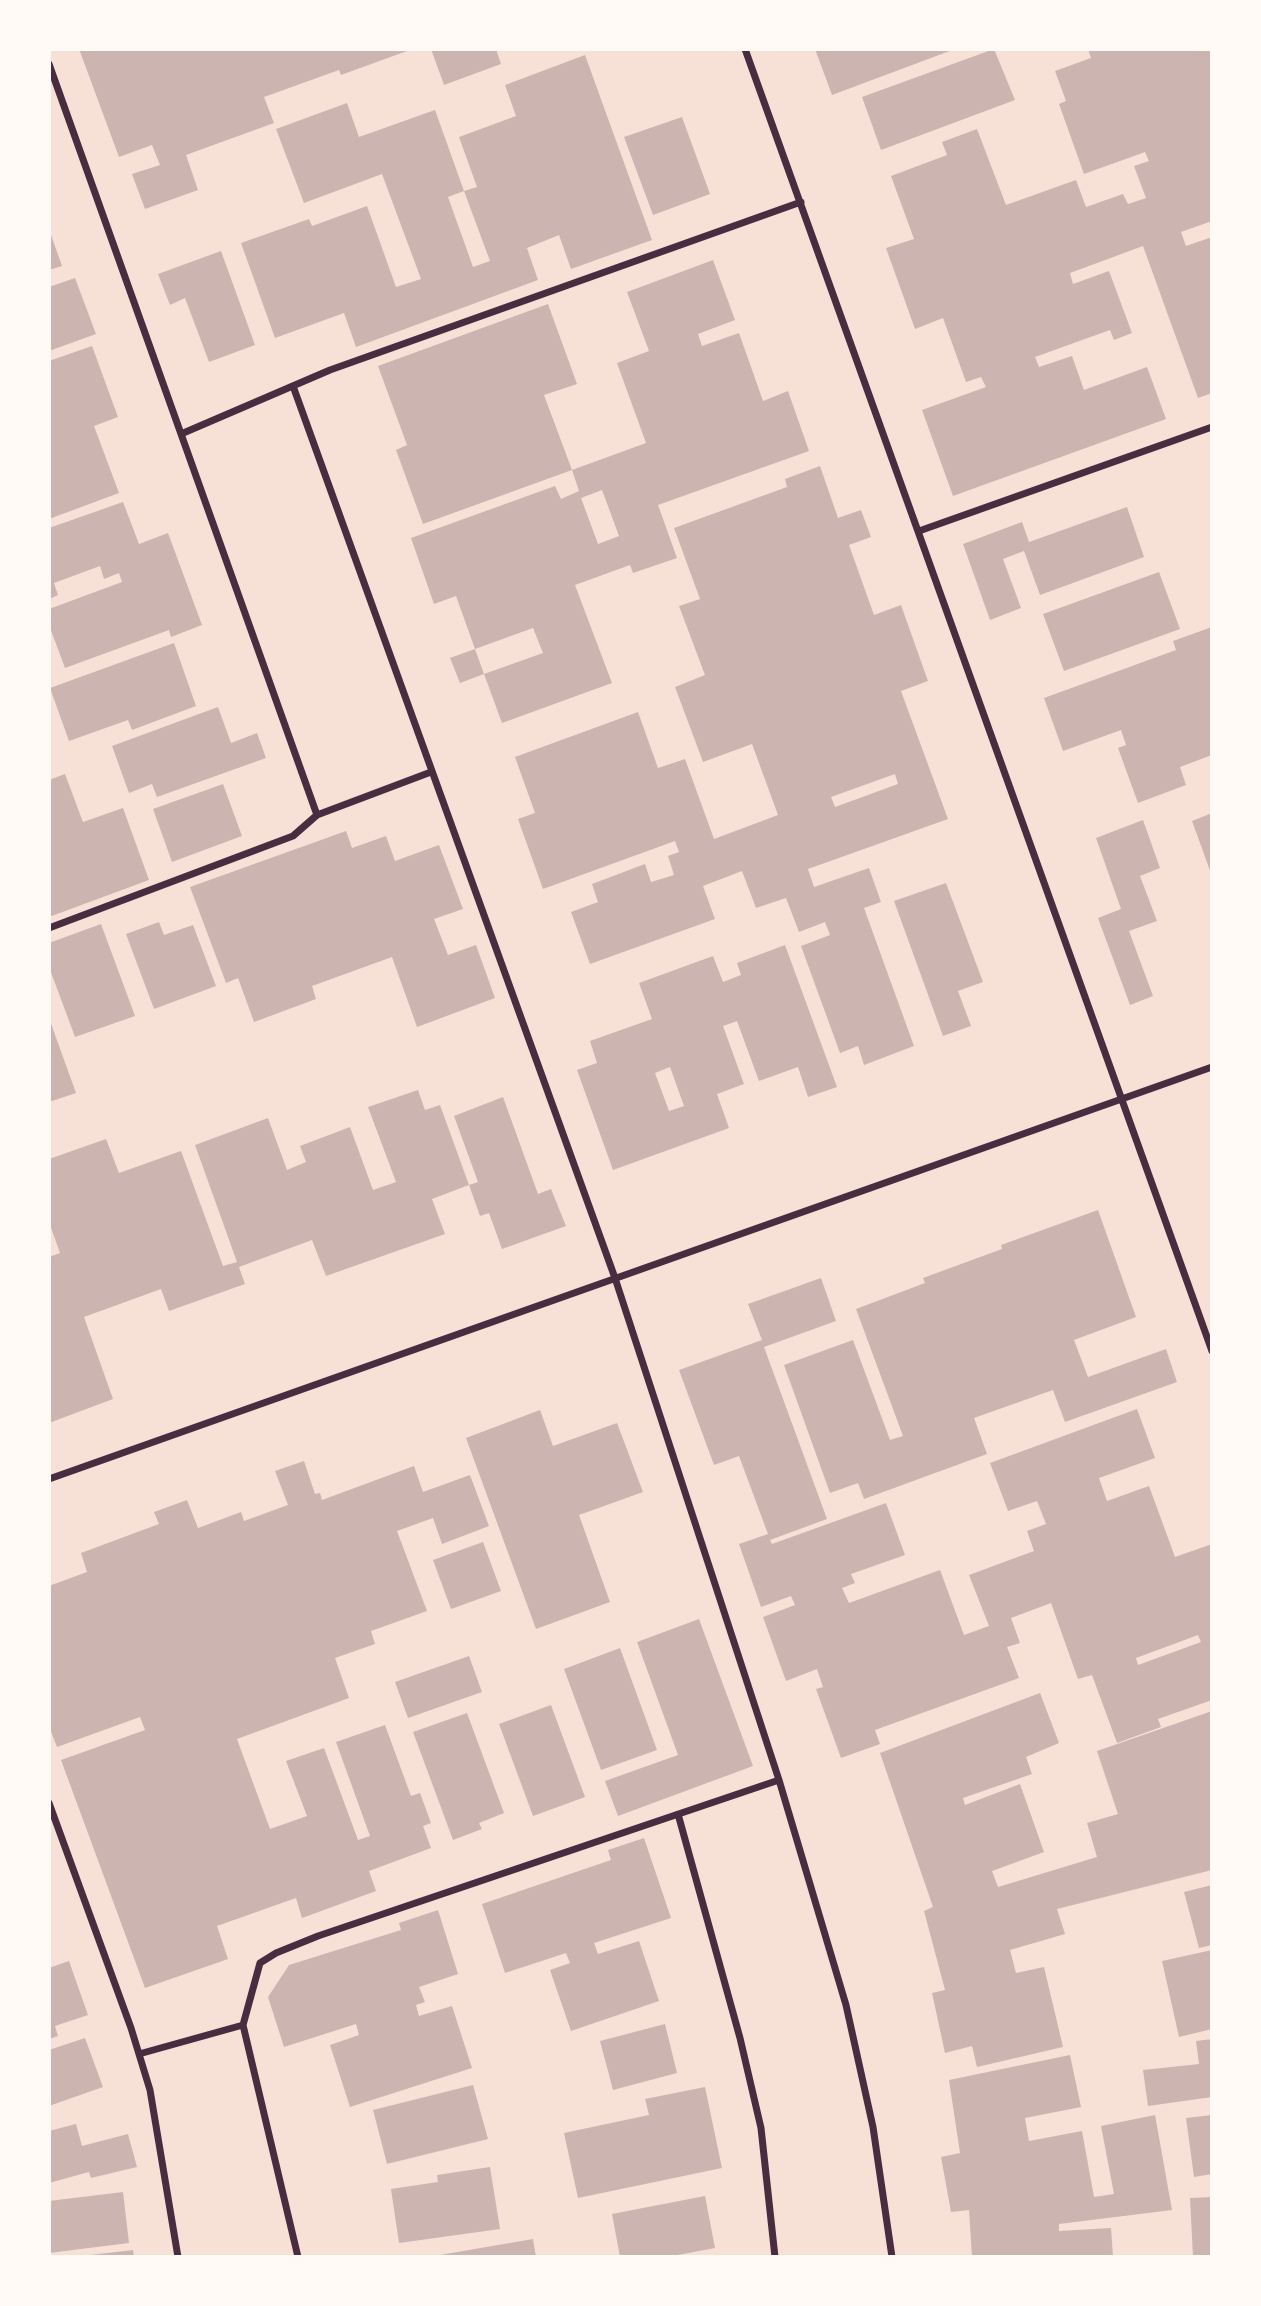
<!DOCTYPE html>
<html>
<head>
<meta charset="utf-8">
<style>
	body { margin:0 }
	#map { position:relative; width:1261px; height:2306px; overflow:hidden; background:#f7e1d7; font-family:"IBM Plex Sans",sans-serif }
	canvas { display:block }
	.frame { position:absolute; inset:0; border:51px solid #fffaf5; pointer-events:none }
</style>
</head>
<body>
<div id="map">
<canvas width="1261" height="2306"></canvas>
<div class="frame"></div>
</div>
<script>
const context = document.querySelector('canvas').getContext('2d');
context.lineJoin = 'round';
function fillPath(path, color) {
  context.fillStyle = color;
  context.fill(path, 'evenodd');
}
function toPath(rows) {
  const path = new Path2D();
  for (const r of rows) {
    path.moveTo(r[0], r[1]);
    for (let i = 2; i < r.length; i += 2) path.lineTo(r[i], r[i + 1]);
  }
  return path;
}
function strokePath(path, color, width, dash) {
  context.strokeStyle = color;
  context.lineWidth = width;
  context.lineCap = dash ? 'butt' : 'round';
  context.setLineDash(dash || []);
  context.stroke(path);
}
const building = toPath([
	[79,49,406,49,407,51,341,75,339,70,264,97,274,123,186,155,198,190,145,209,132,174,160,165,152,145,119,157],
	[431,49,496,49,501,64,444,85],
	[815,49,955,49,832,95],
	[994,49,1015,100,881,150,862,97],
	[1088,49,1212,49,1212,221,1181,232,1186,246,1212,237,1212,393,1198,398,1143,246,1070,273,1073,284,1109,271,1132,333,1114,340,1110,330,1035,357,1039,367,1072,356,1084,390,1147,367,1166,419,953,496,922,410,986,387,981,377,966,382,943,318,915,329,886,248,914,239,891,176,947,155,942,142,977,129,1006,205,1076,180,1086,207,1123,194,1128,204,1146,198,1134,166,1149,161,1145,152,1084,174,1059,104,1066,101,1055,71,1091,58],
	[585,55,652,240,571,269,559,235,527,248,538,280,356,347,344,313,275,338,241,243,309,219,312,226,367,206,396,287,421,279,382,174,304,203,276,129,347,103,359,137,435,110,464,191,477,187,459,137,516,116,505,85],
	[464,191,490,261,473,267,448,197],
	[682,117,710,194,653,215,624,137],
	[49,229,62,266,49,270],
	[221,251,255,345,209,362,185,298,170,305,158,274],
	[713,260,735,320,698,334,702,346,739,333,763,401,788,391,809,451,658,505,677,558,633,573,630,565,575,585,612,683,502,723,484,674,543,653,533,628,475,649,456,596,434,604,411,538,555,486,561,499,579,491,572,470,423,524,396,450,407,445,378,366,548,304,577,384,544,395,572,470,646,443,617,363,649,351,627,292],
	[602,490,619,536,598,544,581,498],
	[75,278,96,334,49,351,49,287],
	[92,346,118,417,94,426,119,493,49,519,49,361],
	[820,466,838,518,861,510,871,537,849,545,874,615,901,605,928,681,901,691,948,819,808,869,814,887,869,868,881,902,864,908,914,1046,864,1065,858,1046,840,1053,801,946,830,935,825,922,799,932,786,898,756,908,742,871,703,886,715,919,590,964,571,912,598,902,592,884,645,864,651,882,674,875,668,856,679,852,675,841,543,889,518,819,535,813,515,757,638,712,658,768,685,759,714,839,778,815,752,744,703,762,675,687,705,675,679,606,700,599,674,528,787,487,785,479],
	[895,774,898,784,835,807,831,797],
	[123,502,139,544,168,533,202,625,171,637,169,630,65,668,49,625,49,609,122,582,119,573,104,579,100,566,54,583,58,595,49,599,49,528],
	[1127,507,1144,557,1040,595,1024,551,1003,559,1021,608,990,620,963,544,1022,522,1029,542],
	[1159,572,1180,629,1064,671,1043,614],
	[1212,627,1212,755,1180,767,1186,785,1138,803,1118,748,1126,745,1121,730,1063,751,1044,698,1176,650,1173,641],
	[174,643,196,706,132,730,128,720,69,741,50,688],
	[475,649,484,674,460,683,450,658],
	[218,707,231,743,257,733,266,758,157,797,152,784,129,793,112,746],
	[65,774,83,822,123,808,149,880,49,917,49,780],
	[223,784,242,836,172,862,153,809],
	[1212,813,1212,876,1192,821],
	[1143,820,1160,868,1140,876,1157,921,1129,931,1153,996,1130,1005,1098,918,1121,909,1096,838],
	[346,831,352,848,386,836,395,861,439,845,463,909,434,919,448,955,476,945,495,998,417,1027,392,957,312,986,316,999,254,1022,238,978,226,983,190,887],
	[946,883,983,982,958,991,971,1026,943,1036,894,901],
	[159,922,164,935,193,925,216,986,154,1009,126,934],
	[101,924,135,1016,75,1037,49,967,49,943],
	[785,945,837,1087,808,1097,798,1067,759,1081,737,1021,723,1026,744,1084,717,1094,729,1128,613,1170,577,1070,597,1063,590,1041,652,1019,639,983,713,956,723,982,741,975,737,963],
	[670,1067,684,1106,669,1111,655,1073],
	[49,1018,76,1093,49,1102],
	[418,1090,425,1110,440,1105,469,1185,432,1199,445,1234,326,1276,312,1240,239,1267,245,1284,169,1311,161,1289,84,1317,113,1399,49,1423,49,1257,60,1253,49,1222,49,1159,106,1139,119,1173,181,1151,223,1266,237,1262,195,1145,268,1118,287,1170,306,1162,300,1146,350,1127,373,1190,396,1182,368,1107],
	[503,1097,538,1194,551,1189,566,1226,502,1249,489,1213,480,1216,469,1185,478,1182,454,1116],
	[1098,1210,1136,1317,1074,1340,1088,1377,1166,1349,1177,1382,1065,1422,1053,1390,974,1418,987,1454,864,1499,858,1483,830,1493,784,1365,853,1340,890,1440,903,1436,856,1309,925,1283,923,1278,1002,1249,1001,1245],
	[821,1278,836,1321,764,1347,827,1519,770,1540,772,1544,886,1503,905,1555,851,1574,855,1583,842,1588,849,1603,940,1570,964,1635,989,1626,969,1575,1034,1551,1027,1531,1046,1524,1037,1501,1008,1511,990,1463,1137,1409,1155,1458,1099,1478,1107,1501,1149,1486,1175,1557,1212,1544,1212,1700,1158,1719,1161,1727,1117,1743,1092,1675,1078,1679,1051,1603,1011,1618,1020,1643,1007,1647,1019,1678,875,1730,880,1744,841,1758,816,1689,823,1687,817,1669,786,1681,763,1617,795,1605,791,1596,761,1607,739,1544,768,1534,739,1456,714,1465,679,1370,762,1340,748,1304],
	[1198,1635,1201,1642,1138,1665,1136,1658],
	[540,1410,553,1446,617,1423,643,1492,579,1515,610,1602,536,1629,466,1438],
	[304,1461,315,1494,320,1493,322,1500,414,1466,423,1492,470,1475,489,1526,442,1544,433,1518,397,1531,427,1611,371,1631,375,1644,335,1658,349,1698,237,1739,270,1829,307,1816,286,1761,324,1748,358,1840,370,1836,336,1742,385,1725,411,1796,420,1793,431,1823,423,1826,431,1848,369,1871,376,1891,302,1918,296,1898,217,1926,228,1959,145,1988,61,1760,145,1730,140,1717,57,1747,49,1726,49,1586,87,1572,81,1553,159,1524,154,1512,187,1500,198,1528,241,1512,244,1521,288,1505,275,1471],
	[483,1542,501,1591,451,1609,433,1560],
	[699,1619,753,1766,618,1816,605,1781,678,1755,637,1642],
	[620,1648,657,1750,601,1770,564,1669],
	[469,1656,482,1692,408,1718,395,1682],
	[1040,1693,1059,1743,1026,1757,1032,1774,963,1798,965,1805,1020,1784,1044,1852,992,1871,998,1887,1097,1857,1087,1823,1118,1814,1097,1751,1212,1711,1212,1870,1057,1909,1065,1934,1010,1950,1016,1973,1044,1967,1063,2047,977,2067,972,2046,945,2053,932,1993,945,1990,924,1911,933,1907,880,1753],
	[551,1705,585,1797,533,1816,499,1724],
	[467,1713,504,1813,479,1823,482,1829,453,1840,413,1732],
	[644,1838,671,1918,594,1943,598,1954,639,1941,659,2001,571,2031,550,1970,570,1963,566,1953,505,1973,482,1904,611,1860,608,1850],
	[1212,1885,1212,1945,1199,1948,1184,1892],
	[438,1910,458,1974,419,1987,425,2002,416,2005,419,2016,452,2006,472,2068,350,2107,330,2045,359,2035,356,2024,284,2047,268,1997,289,1965,401,1930,399,1923],
	[1212,1950,1212,2029,1179,2037,1162,1961],
	[69,1961,88,2015,55,2026,58,2036,49,2039,49,1968],
	[665,2024,677,2073,613,2090,600,2041],
	[85,2038,103,2087,49,2106,49,2050],
	[1212,2039,1212,2097,1148,2106,1143,2070,1199,2064,1196,2041],
	[1070,2055,1081,2107,1025,2118,1029,2141,1082,2131,1094,2197,1114,2194,1101,2126,1155,2115,1172,2210,1059,2224,1059,2231,1111,2228,1113,2257,972,2257,969,2210,951,2212,941,2157,960,2153,949,2080],
	[473,2085,488,2139,387,2164,373,2110],
	[705,2087,722,2168,578,2198,564,2133,649,2115,645,2099],
	[1212,2115,1212,2174,1194,2177,1186,2118],
	[76,2124,82,2146,128,2134,137,2167,91,2178,89,2172,49,2183,49,2131],
	[490,2167,500,2229,399,2243,391,2189,438,2182,437,2175],
	[123,2192,129,2243,49,2253,49,2201],
	[705,2196,715,2248,667,2257,620,2257,612,2214],
	[1212,2197,1212,2257,1193,2257,1190,2198],
	[533,2239,536,2257,435,2257,434,2256],
	[133,2250,134,2257,91,2257,91,2255]
]);
const minor = toPath([
	[745,49,1212,1351],
	[49,64,317,815],
	[293,386,615,1278,779,1780,846,2005,873,2127,892,2257],
	[181,434,330,370,801,202],
	[919,531,1212,427],
	[49,928,293,836,317,815,431,772],
	[49,1479,1212,1067],
	[49,1803,131,2028,150,2090,178,2257],
	[678,1814,740,2038,761,2128,775,2257],
	[139,2054,243,2025],
	[298,2257,243,2025,260,1963,276,1953,318,1936,779,1780]
]);
fillPath(building, '#ccb4b1');
strokePath(minor, '#4a2c40', 7);
</script>
</body>
</html>
